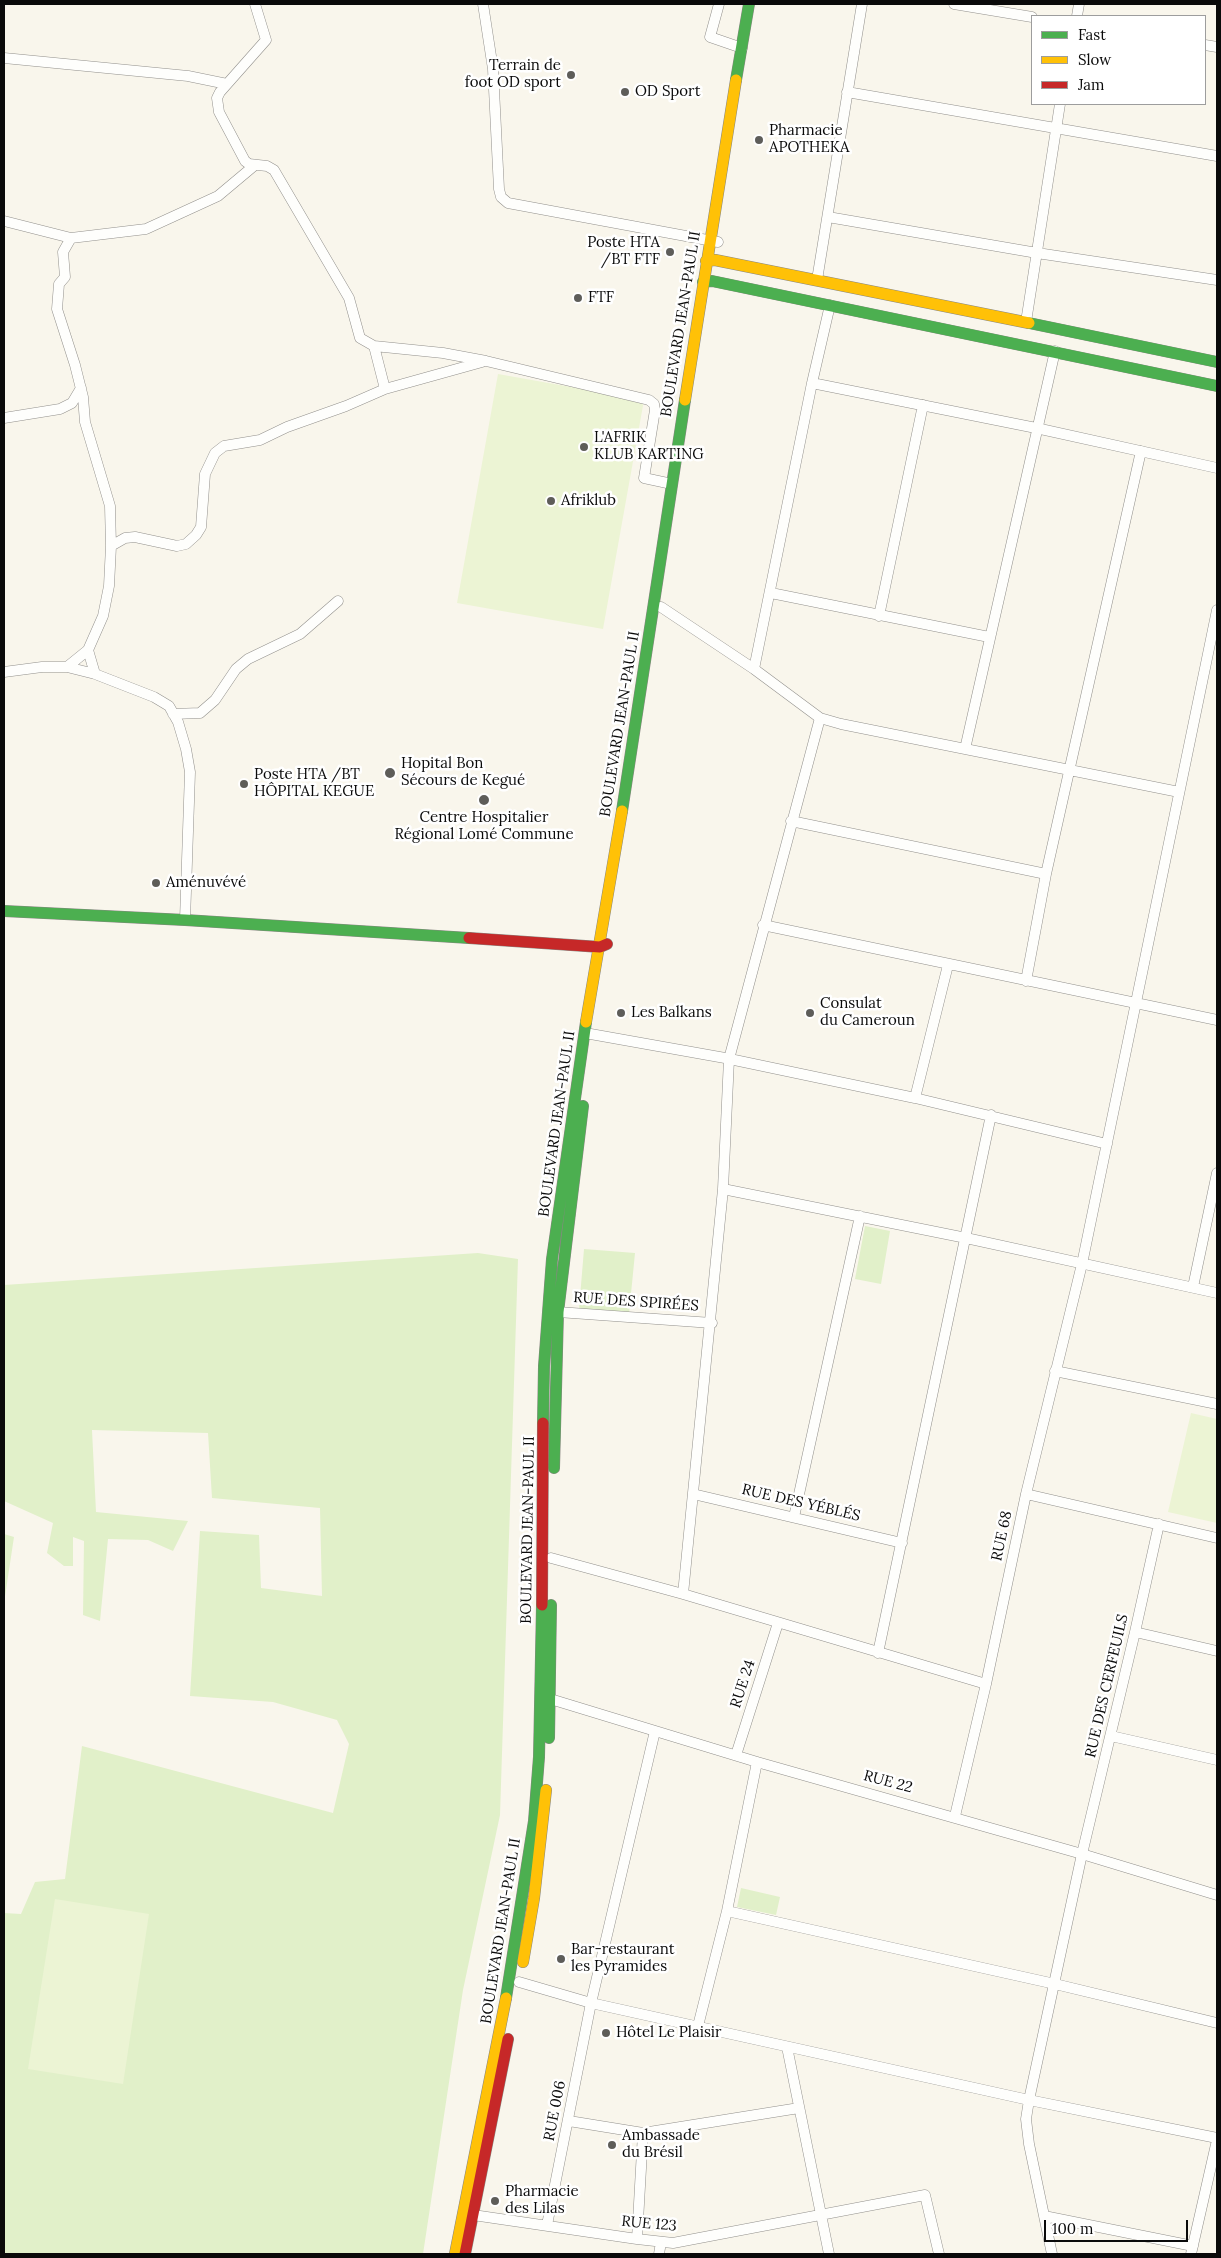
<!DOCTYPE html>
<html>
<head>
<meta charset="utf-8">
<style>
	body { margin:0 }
	#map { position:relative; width:1221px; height:2258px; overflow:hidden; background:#f9f6ec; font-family:Lora,serif }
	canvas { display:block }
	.frame { position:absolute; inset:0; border:5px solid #0a0a0a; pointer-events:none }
	.legend { position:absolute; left:1031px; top:15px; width:175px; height:90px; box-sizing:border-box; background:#fff; border:1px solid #9d9d9d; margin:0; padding:6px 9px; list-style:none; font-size:15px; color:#0a0a0a }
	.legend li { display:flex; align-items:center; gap:10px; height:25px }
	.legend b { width:25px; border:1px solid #9d9d9d }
	.scale { position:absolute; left:1044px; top:2220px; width:144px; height:22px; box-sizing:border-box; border:2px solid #0a0a0a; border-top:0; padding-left:6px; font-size:15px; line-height:18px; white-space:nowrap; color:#0a0a0a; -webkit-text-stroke:4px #fff; paint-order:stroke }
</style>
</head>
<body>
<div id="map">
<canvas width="1221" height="2258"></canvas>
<div class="frame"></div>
<ul class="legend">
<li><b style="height:6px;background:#4caf50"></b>Fast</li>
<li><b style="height:6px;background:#ffc107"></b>Slow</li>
<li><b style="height:6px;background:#c62828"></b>Jam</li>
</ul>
<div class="scale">100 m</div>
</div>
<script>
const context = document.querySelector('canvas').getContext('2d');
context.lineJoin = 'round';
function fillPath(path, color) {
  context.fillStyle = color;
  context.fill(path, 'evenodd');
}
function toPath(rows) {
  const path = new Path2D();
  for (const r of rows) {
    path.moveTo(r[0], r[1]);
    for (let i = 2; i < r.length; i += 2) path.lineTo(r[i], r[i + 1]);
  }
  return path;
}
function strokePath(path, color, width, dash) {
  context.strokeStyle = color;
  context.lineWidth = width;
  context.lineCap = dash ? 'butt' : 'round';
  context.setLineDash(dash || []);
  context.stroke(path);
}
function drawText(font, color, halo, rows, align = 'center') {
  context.font = font + ' Lora,serif';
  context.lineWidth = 5;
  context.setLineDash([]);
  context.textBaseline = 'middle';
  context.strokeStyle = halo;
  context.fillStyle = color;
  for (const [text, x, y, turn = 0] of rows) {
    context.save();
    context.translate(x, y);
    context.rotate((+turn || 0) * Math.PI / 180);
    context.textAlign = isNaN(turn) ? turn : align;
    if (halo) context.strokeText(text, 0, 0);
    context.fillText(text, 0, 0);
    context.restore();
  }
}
const green = toPath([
	[865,1226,890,1231,881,1284,855,1279],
	[584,1249,635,1253,629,1314,579,1309],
	[478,1253,518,1259,500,1815,463,1990,423,2254,4,2254,4,1913,21,1914,35,1882,65,1879,82,1746,333,1813,349,1744,337,1720,273,1702,190,1696,200,1531,259,1535,261,1588,322,1596,320,1508,212,1498,208,1433,92,1430,96,1512,188,1521,173,1551,148,1540,108,1539,100,1621,83,1615,84,1541,73,1537,73,1566,64,1566,47,1553,53,1523,4,1501,4,1285],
	[4,1534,14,1537,4,1603],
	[741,1888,780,1897,776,1915,737,1907]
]);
const pitch = toPath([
	[498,374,644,400,603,629,457,603],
	[1191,1413,1217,1419,1217,1523,1168,1512],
	[55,1899,149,1914,123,2084,28,2069]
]);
const street = toPath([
	[255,4,266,40,220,92,217,98,219,112,245,161,249,164,267,166,274,170,349,298,360,338,374,346,443,353,486,361,649,400,654,404,655,410,644,478,672,484],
	[483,4,493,69,499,189,501,197,508,203,718,242],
	[719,4,710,37,742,48],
	[954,4,1032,17],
	[1077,16,1079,4],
	[1205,45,1217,47],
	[4,58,188,76,227,84],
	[847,92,1217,156],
	[828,217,1037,253,1217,280],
	[4,221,71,238,146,229,218,196,255,165],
	[71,238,63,252,65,277,59,284,57,309,75,365,83,397,85,422,110,506,111,546],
	[817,280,862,4],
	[1026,322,1060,104],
	[374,346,385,389],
	[812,383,1036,428,1217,468],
	[4,418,60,409,72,403,81,388],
	[771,593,989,637],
	[661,607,754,669,820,718,841,724,1179,792],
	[879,616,923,405],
	[88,650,95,674],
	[67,667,88,650,103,616,109,586,111,546,125,538,135,537,177,546,186,544,196,535,201,527,205,474,215,453,224,446,260,440,287,427,346,406,385,389,482,362],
	[754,669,812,383,830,305],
	[4,672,42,667,67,667,95,674,154,697,169,706,178,722,186,749,190,772,185,920],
	[173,714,200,713,215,700,236,669,248,659,300,634,338,601],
	[965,749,1055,351],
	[791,821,1046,874],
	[763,925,1217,1020],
	[1026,981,1046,874,1141,451],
	[585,1033,725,1058,915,1098,1107,1144],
	[915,1098,948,965],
	[723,1189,966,1238,1217,1293],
	[1193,1287,1217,1173],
	[558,1312,712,1323],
	[1055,1371,1217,1404],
	[693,1494,902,1543],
	[1026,1494,1217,1538],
	[794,1517,860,1216],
	[551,1558,683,1594,986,1684],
	[683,1594,723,1189,729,1059,820,718],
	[1135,1632,1217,1651],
	[878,1653,991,1115],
	[547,1698,757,1762,1082,1854,1217,1895],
	[1111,1736,1217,1760],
	[736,1755,778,1623],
	[955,1816,986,1684,1026,1494,1082,1264,1217,610],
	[727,1911,1055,1984,1217,2023],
	[519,1982,591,2003,1029,2100,1217,2138],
	[698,2026,727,1911,757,1762],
	[787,2047,829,2254],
	[569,2121,643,2133,799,2108],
	[473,2215,637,2239,673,2243,925,2195,939,2254],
	[1044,2216,1193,2246],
	[547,2225,591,2003,655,1731],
	[637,2239,643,2133],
	[659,2254,661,2242],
	[1052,2254,1029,2144,1026,2119,1029,2100,1082,1854,1135,1632,1159,1524],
	[1191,2254,1217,2140]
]);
const fast = toPath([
	[736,80,749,4],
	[703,282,712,281,1217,386],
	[1029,323,1217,362],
	[622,811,685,400],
	[4,911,185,920,469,938],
	[543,1423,544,1366,552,1259,586,1022],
	[554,1468,558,1312,583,1106],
	[549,1738,551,1605],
	[506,1998,534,1821,539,1757,542,1605]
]);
const slow = toPath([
	[706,261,715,260,1029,323],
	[685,400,736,80],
	[586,1022,622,811],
	[523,1962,534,1898,546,1790],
	[455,2254,506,1998]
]);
const jam = toPath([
	[469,938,600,947,607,944],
	[542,1605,543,1423],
	[465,2254,508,2039]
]);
const markers = [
	[571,75,5,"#5e5d59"],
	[625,92,5,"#5e5d59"],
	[759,140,5,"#5e5d59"],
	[670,252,5,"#5e5d59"],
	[578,298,5,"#5e5d59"],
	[584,447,5,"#5e5d59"],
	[551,501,5,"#5e5d59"],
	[390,773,6,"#5e5d59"],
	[244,784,5,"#5e5d59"],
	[484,800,6,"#5e5d59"],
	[156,883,5,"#5e5d59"],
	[621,1013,5,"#5e5d59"],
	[810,1013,5,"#5e5d59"],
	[561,1959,5,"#5e5d59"],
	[606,2033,5,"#5e5d59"],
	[612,2145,5,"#5e5d59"],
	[495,2201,5,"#5e5d59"]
];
const poiNames = [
	["Terrain de",561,66,"right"],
	["foot OD sport",561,83,"right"],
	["OD Sport",635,92],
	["Pharmacie",769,131],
	["APOTHEKA",769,148],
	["Poste HTA",660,243,"right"],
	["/BT FTF",660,260,"right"],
	["FTF",588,298],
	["L'AFRIK",594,438],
	["KLUB KARTING",594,455],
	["Afriklub",561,501],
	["Hopital Bon",401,764],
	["Sécours de Kegué",401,781],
	["Poste HTA /BT",254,775],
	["HÔPITAL KEGUE",254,792],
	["Centre Hospitalier",484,818,"center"],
	["Régional Lomé Commune",484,835,"center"],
	["Aménuvévé",166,883],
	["Consulat",820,1004],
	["du Cameroun",820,1021],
	["Les Balkans",631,1013],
	["Bar-restaurant",571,1950],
	["les Pyramides",571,1967],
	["Hôtel Le Plaisir",616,2033],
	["Ambassade",622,2136],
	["du Brésil",622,2153],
	["Pharmacie",505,2192],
	["des Lilas",505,2209]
];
const streetNames = [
	["BOULEVARD JEAN-PAUL II",681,324,-81],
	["BOULEVARD JEAN-PAUL II",620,724,-81],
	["BOULEVARD JEAN-PAUL II",557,1124,-82],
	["RUE DES SPIRÉES",636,1302,4],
	["RUE DES YÉBLÉS",801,1503,13],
	["BOULEVARD JEAN-PAUL II",528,1530,-89],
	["RUE 68",1002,1536,-78],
	["RUE 24",743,1684,-72],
	["RUE DES CERFEUILS",1107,1686,-77],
	["RUE 22",888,1782,15],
	["BOULEVARD JEAN-PAUL II",501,1931,-81],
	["RUE 006",555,2111,-79],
	["RUE 123",649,2224,5]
];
fillPath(green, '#e1f0c9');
fillPath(pitch, '#ecf4d4');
strokePath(street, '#92908c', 11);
strokePath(fast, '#888782', 12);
strokePath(slow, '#888782', 12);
strokePath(jam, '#888782', 12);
strokePath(street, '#fefefc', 10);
strokePath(fast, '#4caf50', 11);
strokePath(slow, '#ffc107', 11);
strokePath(jam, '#c62828', 11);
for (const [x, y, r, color] of markers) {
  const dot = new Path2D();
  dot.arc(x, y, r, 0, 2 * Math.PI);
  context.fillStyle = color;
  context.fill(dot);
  strokePath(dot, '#fff', 2);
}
drawText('15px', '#0a0a0a', '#fff', poiNames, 'left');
drawText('15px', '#0a0a0a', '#fff', streetNames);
</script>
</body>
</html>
